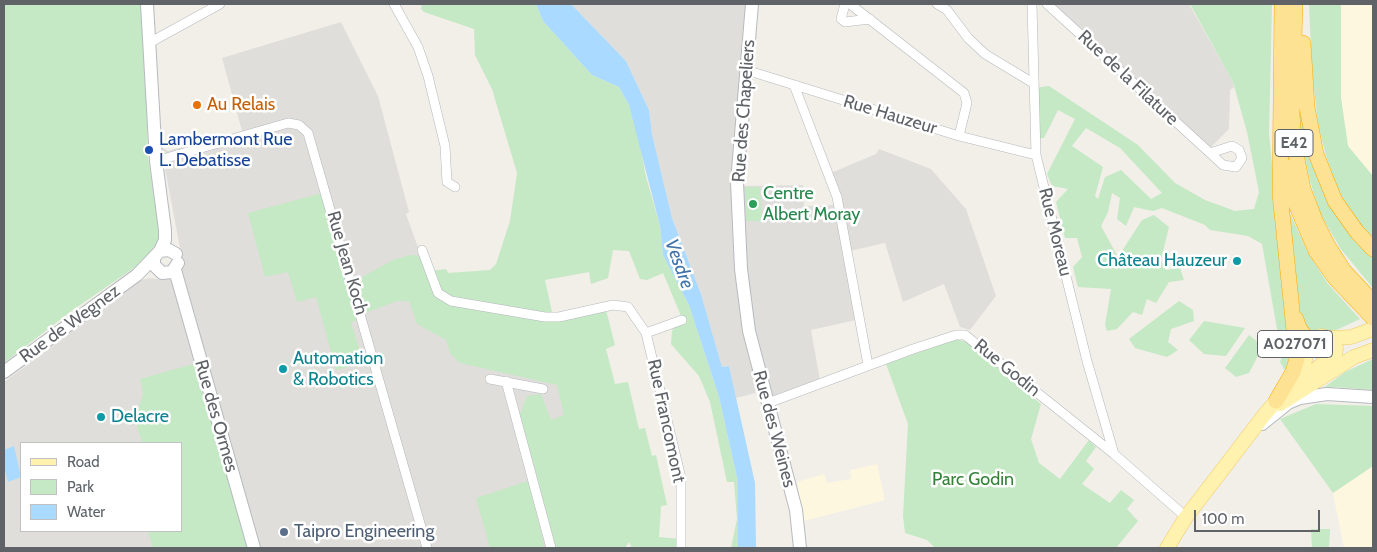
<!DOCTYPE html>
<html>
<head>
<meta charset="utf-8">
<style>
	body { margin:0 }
	#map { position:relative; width:1377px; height:552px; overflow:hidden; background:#f1efe8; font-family:Cabin,sans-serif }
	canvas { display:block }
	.frame { position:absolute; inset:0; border:5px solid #5f6368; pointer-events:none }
	.legend { position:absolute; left:20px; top:442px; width:162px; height:90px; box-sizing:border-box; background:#fff; border:1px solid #bfc1c3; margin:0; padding:6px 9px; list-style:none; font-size:15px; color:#5f6368 }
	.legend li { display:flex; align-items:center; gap:10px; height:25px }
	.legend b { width:25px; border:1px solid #bfc1c3 }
	.scale { position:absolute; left:1194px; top:510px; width:126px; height:22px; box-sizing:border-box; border:2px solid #5f6368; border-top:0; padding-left:6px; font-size:15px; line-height:18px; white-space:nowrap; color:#5f6368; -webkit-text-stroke:4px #fff; paint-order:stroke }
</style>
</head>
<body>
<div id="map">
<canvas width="1377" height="552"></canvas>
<div class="frame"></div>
<ul class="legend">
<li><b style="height:6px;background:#fff2af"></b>Road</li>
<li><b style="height:14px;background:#c5e8c5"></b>Park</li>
<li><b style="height:14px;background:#aadaff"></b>Water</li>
</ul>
<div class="scale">100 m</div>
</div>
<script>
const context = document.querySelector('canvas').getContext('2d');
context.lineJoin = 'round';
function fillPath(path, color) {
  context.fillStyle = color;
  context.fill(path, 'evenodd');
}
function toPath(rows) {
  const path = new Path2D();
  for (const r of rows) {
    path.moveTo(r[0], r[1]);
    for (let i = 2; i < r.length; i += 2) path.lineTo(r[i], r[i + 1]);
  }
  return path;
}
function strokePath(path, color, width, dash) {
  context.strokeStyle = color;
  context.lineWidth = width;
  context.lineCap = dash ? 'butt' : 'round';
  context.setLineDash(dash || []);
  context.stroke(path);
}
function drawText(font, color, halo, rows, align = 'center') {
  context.font = font + ' Cabin,sans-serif';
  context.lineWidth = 5;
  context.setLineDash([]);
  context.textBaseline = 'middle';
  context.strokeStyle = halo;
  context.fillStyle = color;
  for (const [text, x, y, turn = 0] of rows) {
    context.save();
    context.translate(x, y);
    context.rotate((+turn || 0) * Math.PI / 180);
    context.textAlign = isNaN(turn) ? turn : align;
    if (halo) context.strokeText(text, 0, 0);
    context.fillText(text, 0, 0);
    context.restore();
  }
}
const commercial = toPath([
	[1341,4,1373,4,1373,176,1348,146,1341,98],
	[877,464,885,500,804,521,797,482,824,474,827,483,851,479,850,470],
	[1373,466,1373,548,1344,548,1333,493]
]);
const industrial = toPath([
	[571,4,748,4,734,187,759,392,736,398,729,366,722,367,701,294,672,218,652,134,649,110,626,61],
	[1053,4,1189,4,1233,82,1234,87,1230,90,1229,129,1210,148],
	[341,22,378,96,409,212,406,214,434,292,540,326,625,548,4,548,4,382,142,280,150,278,164,280,182,271,182,259,160,142,163,148,168,151,242,131,222,58],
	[21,443,181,443,181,531,21,531],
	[879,149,931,169,966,209,996,296,970,330,960,327,944,284,903,302,885,243,850,251,831,173,876,154],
	[803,185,804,206,834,205,856,320,811,330,820,380,770,399,750,322,742,186]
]);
const green = toPath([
	[4,4,143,4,148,157,160,236,159,242,141,263,70,312,4,363],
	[422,4,536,4,543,21,592,75,619,87,629,105,639,140,646,177,660,226,663,255,689,305,719,397,738,482,738,548,731,548,737,519,734,482,727,482,710,402,699,376,671,344,672,331,681,316,663,273,647,280,640,279,629,251,613,250,608,278,591,284,589,272,545,280,552,312,543,316,473,305,439,292,430,271,446,269,448,273,490,270,496,264,510,221,517,173,492,89,475,55,474,29,424,12,421,9],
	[1190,4,1272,4,1269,134,1292,363,1287,371,1284,369,1280,362,1282,357,1262,244,1248,236,1210,230,1205,225,1162,208,1153,211,1134,207,1126,226,1117,219,1120,198,1112,193,1108,212,1101,226,1118,257,1142,220,1154,215,1169,227,1161,260,1166,270,1180,268,1184,280,1169,282,1156,303,1147,299,1142,315,1133,312,1117,329,1107,331,1105,325,1111,289,1078,287,1073,267,1082,257,1077,238,1065,238,1056,202,1068,189,1052,186,1047,174,1075,119,1058,110,1044,138,1035,138,1034,88,1049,86,1138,145,1175,183,1205,200,1235,211,1254,209,1259,192,1247,132,1233,82],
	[1086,128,1120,148,1162,193,1151,199,1121,170,1105,177,1098,199,1095,196,1103,167,1072,146],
	[1309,4,1341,4,1341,98,1348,146,1373,176,1373,239,1361,226,1339,192,1326,156,1318,124,1312,72],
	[1300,77,1306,121,1360,244,1373,257,1373,288,1340,248,1320,213,1310,181,1303,150,1299,111],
	[745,187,760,187,762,221,746,221],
	[322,193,358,320,351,322,363,363,336,370,316,297,297,302,288,272,265,277,248,213],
	[1288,209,1308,253,1328,284,1360,319,1334,331,1309,333,1301,320],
	[410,255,423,256,444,300,555,322,606,310,615,345,606,349,615,384,628,382,639,429,645,428,652,456,656,455,667,505,661,506,659,537,680,539,679,548,632,548,629,542,625,548,556,548,520,414,527,396,541,394,551,420,564,415,557,385,460,363,450,353,446,340,417,324,409,301,397,301,365,313,355,281,393,260],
	[1179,301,1193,310,1194,321,1171,329,1168,342,1178,350,1167,357,1135,348,1129,339],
	[1204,321,1245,328,1226,356,1204,354,1189,340],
	[1249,335,1263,346,1249,373,1236,377,1225,368],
	[956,339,967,342,1041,404,1031,439,1039,463,1060,479,1089,440,1096,447,1086,461,1094,469,1082,484,1110,503,1121,490,1134,500,1127,509,1138,521,1116,548,935,548,927,540,905,533,903,516,908,424,886,364],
	[1373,359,1373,390,1336,387,1322,389,1345,372],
	[197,363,235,496,247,548,153,548,148,531,181,531,181,443,142,443,135,419,143,394,140,379],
	[1316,404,1373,406,1373,466,1333,493,1280,419],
	[528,481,545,548,490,548,476,498],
	[1311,529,1330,529,1329,548,1312,548]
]);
const water = toPath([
	[536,4,571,4,626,61,649,110,652,134,672,218,701,294,722,367,729,366,755,483,756,548,738,548,738,482,719,397,689,305,663,255,660,226,629,105,619,87,592,75,543,21],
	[14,446,21,477,8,482,4,467,4,450]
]);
const street = toPath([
	[394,4,418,47,428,76,445,146,447,182,455,187],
	[845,4,841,19,845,22,870,19],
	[850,4,964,93,967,103,959,136],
	[937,4,947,10,968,38,985,54,1033,83],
	[1032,4,1036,155,1087,361,1114,454],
	[1047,4,1210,153,1223,165,1236,167,1242,158,1239,150,1232,146,1210,153],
	[149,43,220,4],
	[746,70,959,136,1036,155],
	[794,85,837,197,868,365],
	[156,161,288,123,299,125,308,133,427,548],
	[422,250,438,293,451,301,545,317,559,317,613,305,628,307,646,333,681,478,681,548],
	[646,333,682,320],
	[490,379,543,389],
	[506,381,551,548],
	[768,403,913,349,956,335,965,335,1114,454,1186,517]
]);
const secondary = toPath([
	[147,4,156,161,165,230,165,240,160,251],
	[752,4,737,182,741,269,749,331,796,510,800,548],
	[154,257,154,265,162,273,172,272,178,263],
	[175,270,254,548],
	[4,372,137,275,160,251,169,250,176,254],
	[1262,424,1288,403,1300,398,1327,394,1373,397]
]);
const primary = toPath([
	[1299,384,1321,365,1331,362,1335,358,1336,348,1330,338],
	[1280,404,1354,357,1373,350],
	[1167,548,1186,517,1213,482,1265,414,1303,371,1307,349,1312,339,1321,336,1330,338,1351,337,1373,329]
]);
const highway = toPath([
	[1295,4,1292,113,1294,144,1303,189,1315,220,1328,246,1344,271,1373,302],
	[1303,43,1307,107,1316,154,1335,201,1357,232,1373,249],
	[1285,166,1295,202,1316,251,1335,278,1373,318],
	[1296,319,1299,328,1309,342],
	[1276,401,1293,372,1297,359,1280,194,1282,4]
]);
const markers = [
	[197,105,5,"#e8710a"],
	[149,150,5,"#1a4fb4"],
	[753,204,5,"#2e9e5b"],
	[1237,261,5,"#0f9aa8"],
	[283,369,5,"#0f9aa8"],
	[101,417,5,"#0f9aa8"],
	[284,532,5,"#5c6f8a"]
];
const shields = [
	[1294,143,38],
	[1295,344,75]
];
const shieldNames = [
	["E42",1294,143],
	["A027071",1295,344]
];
const streetNames = [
	["Rue de la Filature",1128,78,43],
	["Rue des Chapeliers",744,111,-86],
	["Rue Hauzeur",890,115,17],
	["Rue Moreau",1055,232,76],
	["Rue Jean Koch",347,263,74],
	["Rue de Wegnez",70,324,-36],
	["Rue Godin",1007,368,39],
	["Rue des Ormes",216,416,74],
	["Rue Francomont",666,421,78],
	["Rue des Weines",774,429,75]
];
const foodNames = [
	["Au Relais",207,105]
];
const transitNames = [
	["Lambermont Rue",159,140],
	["L. Debatisse",159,161]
];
const leisureNames = [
	["Centre",763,194],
	["Albert Moray",763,215]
];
const cultureNames = [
	["Château Hauzeur",1227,261,"right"],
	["Automation",293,359],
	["& Robotics",293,380],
	["Delacre",111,417]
];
const parkNames = [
	["Parc Godin",973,480]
];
const serviceNames = [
	["Taipro Engineering",294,532]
];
const waterNames = [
	["Vesdre",679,264,70]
];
fillPath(commercial, '#fef7e0');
fillPath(industrial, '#e0deda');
fillPath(green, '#c5e8c5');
fillPath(water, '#aadaff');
strokePath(street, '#b5b8bc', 10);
strokePath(secondary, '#b6babf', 14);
strokePath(primary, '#f2c960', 15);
strokePath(highway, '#f9ab00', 16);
strokePath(street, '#fff', 9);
strokePath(secondary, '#fff', 12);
strokePath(primary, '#fff2af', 14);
strokePath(highway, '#fde293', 15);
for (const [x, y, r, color] of markers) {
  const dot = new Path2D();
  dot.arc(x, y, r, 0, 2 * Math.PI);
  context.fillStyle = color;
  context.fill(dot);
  strokePath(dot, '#fff', 2);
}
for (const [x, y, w] of shields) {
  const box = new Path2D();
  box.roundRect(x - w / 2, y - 13.5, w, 27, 4);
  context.fillStyle = '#fff';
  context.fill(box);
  strokePath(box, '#5f6368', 1);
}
drawText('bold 16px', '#5f6368', null, shieldNames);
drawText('18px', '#5f6368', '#fff', streetNames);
drawText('18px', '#c56008', '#fff', foodNames, 'left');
drawText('18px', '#164399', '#fff', transitNames, 'left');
drawText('18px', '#27864d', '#fff', leisureNames, 'left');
drawText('18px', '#0d838f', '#fff', cultureNames, 'left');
drawText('18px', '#348238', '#fff', parkNames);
drawText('18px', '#4e5e75', '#fff', serviceNames, 'left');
drawText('italic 19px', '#4174aa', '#fff', waterNames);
</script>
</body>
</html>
